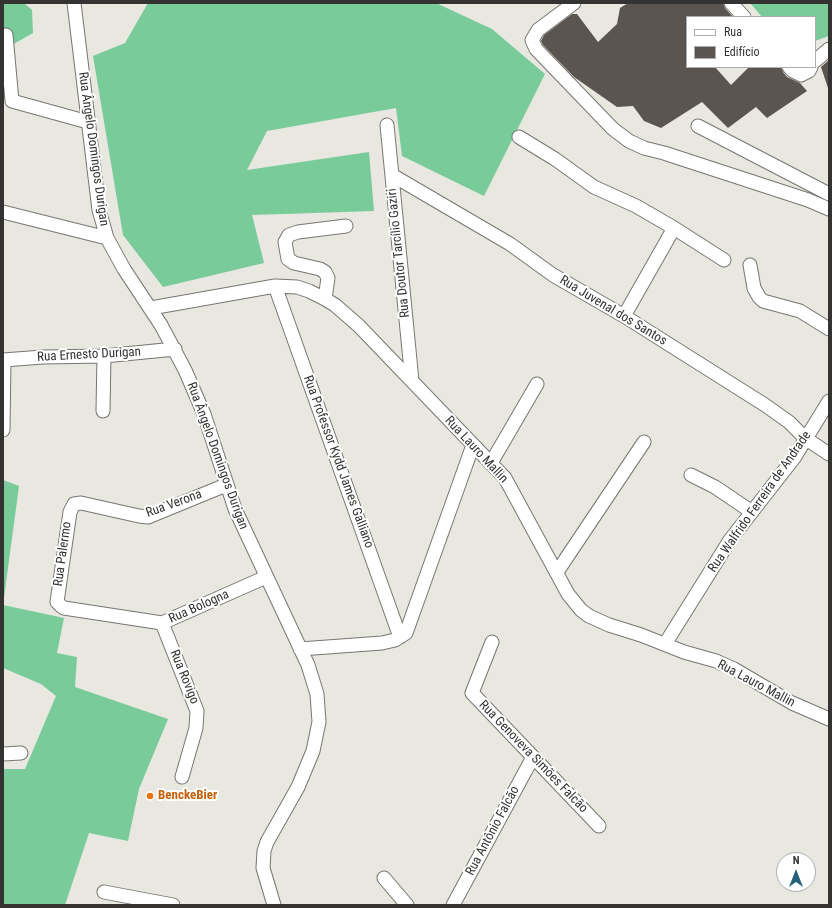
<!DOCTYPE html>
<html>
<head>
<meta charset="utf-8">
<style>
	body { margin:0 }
	#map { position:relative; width:832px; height:908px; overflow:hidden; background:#e8e7e0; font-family:"Roboto Condensed",sans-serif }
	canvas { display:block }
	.frame { position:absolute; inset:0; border:4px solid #343331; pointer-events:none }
	.legend { position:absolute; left:686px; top:16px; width:130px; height:52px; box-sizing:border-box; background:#fff; border:1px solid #aeadad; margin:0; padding:5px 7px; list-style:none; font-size:12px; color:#343331 }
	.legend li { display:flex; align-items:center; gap:8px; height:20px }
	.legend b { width:20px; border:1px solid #aeadad }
	.north { position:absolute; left:776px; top:852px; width:40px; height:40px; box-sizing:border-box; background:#fff; border:1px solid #aeadad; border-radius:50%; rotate:0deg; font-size:11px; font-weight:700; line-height:16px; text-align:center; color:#343331 }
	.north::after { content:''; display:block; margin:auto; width:14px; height:18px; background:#26627a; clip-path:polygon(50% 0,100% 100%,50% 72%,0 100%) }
</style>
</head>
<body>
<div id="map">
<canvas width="832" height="908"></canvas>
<div class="frame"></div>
<ul class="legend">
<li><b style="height:5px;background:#fff"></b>Rua</li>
<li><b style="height:11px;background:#5b5552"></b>Edifício</li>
</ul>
<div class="north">N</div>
</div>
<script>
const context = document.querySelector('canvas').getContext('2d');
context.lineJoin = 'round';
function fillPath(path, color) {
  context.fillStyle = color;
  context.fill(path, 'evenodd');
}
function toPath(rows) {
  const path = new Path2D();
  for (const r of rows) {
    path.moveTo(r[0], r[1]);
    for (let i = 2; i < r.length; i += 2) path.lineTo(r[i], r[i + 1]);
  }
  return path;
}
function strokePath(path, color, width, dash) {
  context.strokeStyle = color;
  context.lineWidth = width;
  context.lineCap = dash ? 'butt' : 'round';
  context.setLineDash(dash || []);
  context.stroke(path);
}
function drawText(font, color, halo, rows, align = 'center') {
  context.font = font + ' "Roboto Condensed",sans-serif';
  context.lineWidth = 4;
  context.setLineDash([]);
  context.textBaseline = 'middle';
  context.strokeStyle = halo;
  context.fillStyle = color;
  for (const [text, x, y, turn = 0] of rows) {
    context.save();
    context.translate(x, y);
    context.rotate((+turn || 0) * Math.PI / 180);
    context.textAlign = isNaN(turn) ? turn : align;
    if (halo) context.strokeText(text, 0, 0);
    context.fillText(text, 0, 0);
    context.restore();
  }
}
const forest = toPath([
	[3,3,24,3,32,10,33,33,3,50],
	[148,3,436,3,492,29,545,74,484,196,402,156,396,108,267,131,247,170,369,152,374,211,252,215,264,263,163,287,123,235,93,56,125,43],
	[750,3,829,3,829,36,815,41,815,17,762,17],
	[3,480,19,486,3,605,64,618,57,653,77,657,75,687,168,719,139,789,128,841,89,833,65,905,3,905,3,769,25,769,56,696,41,684,3,668]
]);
const building = toPath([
	[628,3,723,3,725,8,733,17,687,17,687,67,715,67,731,85,749,67,781,67,783,72,787,77,800,83,807,91,767,118,756,107,728,128,702,102,661,128,644,121,633,106,617,107,574,77,543,45,541,41,544,35,572,14,577,14,598,42,617,24,620,8],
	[829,60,829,87,828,88,821,67]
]);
const minor = toPath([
	[74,3,99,210,107,238,124,269,161,325,185,370,204,414,235,509,308,665,317,694,319,722,313,751,298,787,267,842,264,851,263,868,274,905],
	[574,3,538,30,532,40,536,49,613,129,629,141,644,148,664,153,808,200,829,209],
	[731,3,744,17],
	[6,35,12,101,88,122],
	[815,61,829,49],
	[789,67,793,71,801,75,809,71,811,67],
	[387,125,412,381],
	[698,126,829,194],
	[519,137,555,159,594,187,636,206,674,228,724,260],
	[392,175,510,244,553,275,624,316,765,405,789,422,805,438,829,454],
	[3,212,107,238],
	[750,265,754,288,759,297,763,301,800,311,829,329],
	[275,286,400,637],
	[325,299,328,278,325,272,320,269,294,263,288,259,285,242,289,235,298,232,346,226],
	[151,308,275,286,297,287,309,291,325,299,335,305,359,326,505,478,568,594,581,610,589,616,609,625,641,635,684,652,716,661,734,669,792,703,829,719],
	[624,316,674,228],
	[3,360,43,357,104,356,175,349],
	[103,411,104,356],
	[3,430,4,360],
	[491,463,537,384],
	[691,475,715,487,752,512],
	[226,485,148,517,139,516,81,503,74,504,70,512,57,602,61,606,64,608,162,623,266,577],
	[557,572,644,442],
	[162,623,197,711,196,728,182,777],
	[492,642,472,693,599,826],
	[665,644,730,540,794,458,829,401],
	[300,649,382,643,395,640,406,633,473,445],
	[3,754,21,753],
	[384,878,407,905],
	[104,892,173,905],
	[453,905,533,757]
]);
const markers = [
	[150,796,4,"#e8710a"]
];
const streetNames = [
	["Rua Ângelo Domingos Durigan",93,149,82],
	["Rua Doutor Tarcílio Gaziri",399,253,-96],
	["Rua Juvenal dos Santos",613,311,31],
	["Rua Ernesto Durigan",89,355,-3],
	["Rua Lauro Mallin",476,450,47],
	["Rua Ângelo Domingos Durigan",217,456,70],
	["Rua Professor Kydd James Galliano",338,462,70],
	["Rua Walfrido Ferreira de Andrade",760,502,-55],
	["Rua Verona",174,504,-20],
	["Rua Palermo",63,554,-82],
	["Rua Bologna",199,607,-24],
	["Rua Rovigo",184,677,68],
	["Rua Lauro Mallin",756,684,28],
	["Rua Genoveva Simões Falcão",533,757,46],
	["Rua Antônio Falcão",493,831,-62]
];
const foodNames = [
	["BenckeBier",158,796]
];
fillPath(forest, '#79cb9a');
fillPath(building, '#5b5552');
strokePath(minor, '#777671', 15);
strokePath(minor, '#fff', 13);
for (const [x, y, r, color] of markers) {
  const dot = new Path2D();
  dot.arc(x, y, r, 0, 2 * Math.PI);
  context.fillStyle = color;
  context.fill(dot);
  strokePath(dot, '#fff', 1.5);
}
drawText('13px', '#343331', '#fff', streetNames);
drawText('bold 13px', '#c56008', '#fff', foodNames, 'left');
</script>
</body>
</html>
